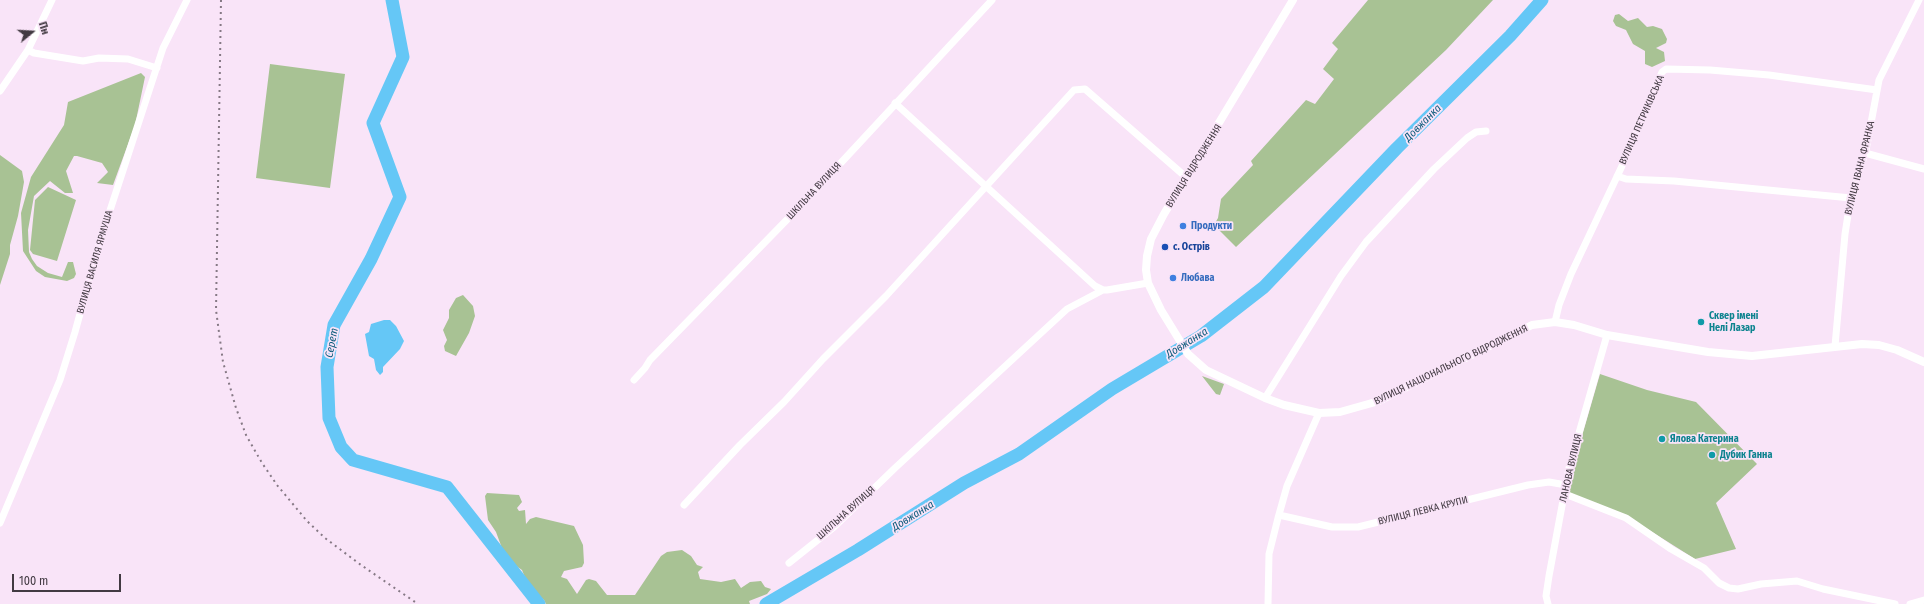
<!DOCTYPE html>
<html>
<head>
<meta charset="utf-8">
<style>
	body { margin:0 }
	#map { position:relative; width:1924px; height:604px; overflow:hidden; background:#f9e4f8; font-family:"Fira Sans Condensed",sans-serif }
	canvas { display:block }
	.north { position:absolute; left:12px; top:12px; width:40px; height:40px; -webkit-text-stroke:3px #f9e4f8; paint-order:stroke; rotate:72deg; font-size:11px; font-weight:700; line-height:16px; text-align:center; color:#423a42 }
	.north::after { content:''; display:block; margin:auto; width:14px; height:18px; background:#423a42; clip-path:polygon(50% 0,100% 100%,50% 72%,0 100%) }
	.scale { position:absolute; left:12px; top:574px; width:109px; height:18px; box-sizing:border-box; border:2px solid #423a42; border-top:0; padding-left:5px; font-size:12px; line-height:14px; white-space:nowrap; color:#423a42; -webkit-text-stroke:3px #f9e4f8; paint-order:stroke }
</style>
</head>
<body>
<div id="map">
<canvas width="1924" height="604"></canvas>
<div class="north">Пн</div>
<div class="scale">100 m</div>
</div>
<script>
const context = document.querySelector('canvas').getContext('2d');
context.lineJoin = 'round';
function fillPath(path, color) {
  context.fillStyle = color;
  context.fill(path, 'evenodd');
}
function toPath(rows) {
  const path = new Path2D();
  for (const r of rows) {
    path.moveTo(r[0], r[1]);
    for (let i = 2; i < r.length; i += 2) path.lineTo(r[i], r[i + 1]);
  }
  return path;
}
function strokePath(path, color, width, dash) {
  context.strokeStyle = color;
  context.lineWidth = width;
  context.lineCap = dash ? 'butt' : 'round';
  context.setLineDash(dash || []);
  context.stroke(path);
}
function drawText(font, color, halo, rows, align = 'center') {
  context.font = font + ' "Fira Sans Condensed",sans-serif';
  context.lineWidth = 3.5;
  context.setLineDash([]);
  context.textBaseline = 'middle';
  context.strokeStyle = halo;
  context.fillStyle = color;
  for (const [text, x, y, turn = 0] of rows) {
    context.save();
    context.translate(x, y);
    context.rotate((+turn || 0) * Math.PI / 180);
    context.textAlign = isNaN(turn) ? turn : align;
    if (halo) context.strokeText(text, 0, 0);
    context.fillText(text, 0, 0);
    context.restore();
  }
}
const green = toPath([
	[1368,0,1493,0,1446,50,1236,247,1214,225,1218,218,1221,199,1253,165,1251,161,1306,100,1315,104,1334,79,1323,69,1338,49,1332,43],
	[1619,14,1628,21,1638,18,1647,27,1653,26,1662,29,1667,39,1666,43,1656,48,1664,52,1665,61,1652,67,1645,64,1645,51,1633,44,1626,30,1616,26,1613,21,1615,15],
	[270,64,345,74,330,188,256,178],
	[141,73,145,77,135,125,113,185,97,183,108,172,102,163,77,156,74,156,66,171,73,193,65,193,50,181,34,196,28,230,29,252,32,259,37,266,48,273,62,277,68,262,73,262,76,274,74,278,67,281,45,277,36,271,23,251,21,213,31,177,64,125,68,102],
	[0,155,22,171,24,182,18,216,10,245,10,254,0,285],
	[48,187,76,200,57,261,33,254,30,250,35,200],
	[463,295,473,306,475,316,469,333,456,356,445,351,444,346,447,340,443,330,449,318,449,310,456,298],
	[1600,374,1647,390,1696,402,1757,464,1716,503,1736,549,1695,559,1630,518,1569,493,1571,476,1582,436],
	[1202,376,1224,384,1220,395,1216,394],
	[487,493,519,495,522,502,517,508,519,511,525,510,526,524,530,519,536,517,574,526,583,545,584,563,582,567,564,571,561,577,567,579,577,594,586,580,589,579,596,581,607,595,635,595,661,556,667,552,682,550,691,556,697,565,703,567,698,572,700,579,721,582,735,579,741,588,750,582,761,581,765,587,771,589,767,594,749,601,750,604,546,604,544,600,529,588,522,570,506,559,496,532,488,520,485,496]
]);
const water = toPath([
	[384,320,390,320,396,326,404,341,400,349,383,367,383,372,380,375,376,370,374,359,369,356,365,334,369,332,371,324]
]);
const river = toPath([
	[392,0,403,57,373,123,400,197,371,259,334,325,327,367,329,418,341,447,353,460,447,487,539,604],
	[766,604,858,550,964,483,1019,454,1112,389,1201,336,1264,287,1397,148,1510,36,1542,0]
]);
const minor = toPath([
	[28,50,34,53,83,61,99,58,128,59,157,68],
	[0,91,28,50,52,0],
	[895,103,1095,286,1103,290,1107,290,1148,283],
	[1865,153,1924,169],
	[1617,176,1626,179,1674,181,1851,198],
	[1555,322,1559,305,1571,274,1622,166,1662,72,1666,69,1710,70,1769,75,1877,90],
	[1835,346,1845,234,1850,202,1866,150,1879,80,1919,0],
	[634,380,645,368,650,360,812,194,992,0],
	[1265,398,1341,276,1366,242,1434,169,1467,138,1476,132,1486,131],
	[1565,494,1626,518,1671,549,1704,568,1719,583,1729,588,1738,589,1761,584,1797,581,1823,589,1895,604],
	[684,505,740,445,784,402,823,359,886,296,1074,90,1085,89,1187,178],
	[1279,515,1332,527,1358,527,1528,485,1549,482,1566,485],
	[0,523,60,380,75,332,100,241,163,48,187,0],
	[789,563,834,527,895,468,1067,309,1103,290],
	[1268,604,1269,554,1278,518,1287,486,1319,413],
	[1548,604,1546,596,1549,576,1569,468,1607,335],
	[1910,604,1924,600]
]);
const tertiary = toPath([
	[1293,0,1164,214,1151,239,1147,256,1146,270,1148,283,1161,310,1188,354,1206,370,1265,398,1284,405,1319,413,1340,412,1379,401,1532,325,1555,322,1574,325,1607,335,1708,352,1752,356,1862,344,1879,345,1897,350,1924,362]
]);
const rail = toPath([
	[221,0,216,310,223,362,236,408,246,435,262,463,277,485,307,521,325,538,361,565,418,604]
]);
const markers = [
	[1183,226,4,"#3f7fe0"],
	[1165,247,4,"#1a4fb4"],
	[1173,278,4,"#3f7fe0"],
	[1701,322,4,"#0f9aa8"],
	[1662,439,4,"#0f9aa8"],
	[1712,455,4,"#0f9aa8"]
];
const streetNames = [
	["ВУЛИЦЯ ПЕТРИКІВСЬКА",1642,120,-66],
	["ВУЛИЦЯ ВІДРОДЖЕННЯ",1194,166,-58],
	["ВУЛИЦЯ ІВАНА ФРАНКА",1860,168,-76],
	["ШКІЛЬНА ВУЛИЦЯ",814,191,-47],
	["ВУЛИЦЯ ВАСИЛЯ ЯРМУША",95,262,-74],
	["ВУЛИЦЯ НАЦІОНАЛЬНОГО ВІДРОДЖЕННЯ",1451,365,-26],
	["ЛАНОВА ВУЛИЦЯ",1571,468,-77],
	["ВУЛИЦЯ ЛЕВКА КРУПИ",1423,511,-14],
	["ШКІЛЬНА ВУЛИЦЯ",846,513,-42]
];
const shopNames = [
	["Продукти",1191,226],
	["Любава",1181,278]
];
const transitNames = [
	["с. Острів",1173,247]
];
const cultureNames = [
	["Сквер імені",1709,316],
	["Нелі Лазар",1709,328],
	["Ялова Катерина",1670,439],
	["Дубик Ганна",1720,455]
];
const waterNames = [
	["Довжанка",1423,123,-45],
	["Серет",332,343,-79],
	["Довжанка",1187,343,-32],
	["Довжанка",913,516,-32]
];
fillPath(green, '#a8c294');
fillPath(water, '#65c7f6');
strokePath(river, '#65c7f6', 13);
strokePath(minor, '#fff', 7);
strokePath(tertiary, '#fff', 8);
strokePath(rail, '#867985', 2, [2, 4]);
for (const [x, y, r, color] of markers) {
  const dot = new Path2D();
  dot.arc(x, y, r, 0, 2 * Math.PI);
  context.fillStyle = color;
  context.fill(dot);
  strokePath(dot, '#f9e4f8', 1.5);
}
drawText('10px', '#423a42', '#f9e4f8', streetNames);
drawText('bold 10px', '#366cbe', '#f9e4f8', shopNames, 'left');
drawText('bold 10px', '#164399', '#f9e4f8', transitNames, 'left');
drawText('bold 10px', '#0d838f', '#f9e4f8', cultureNames, 'left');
drawText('italic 11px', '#0b5b7a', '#f9e4f8', waterNames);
</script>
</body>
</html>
